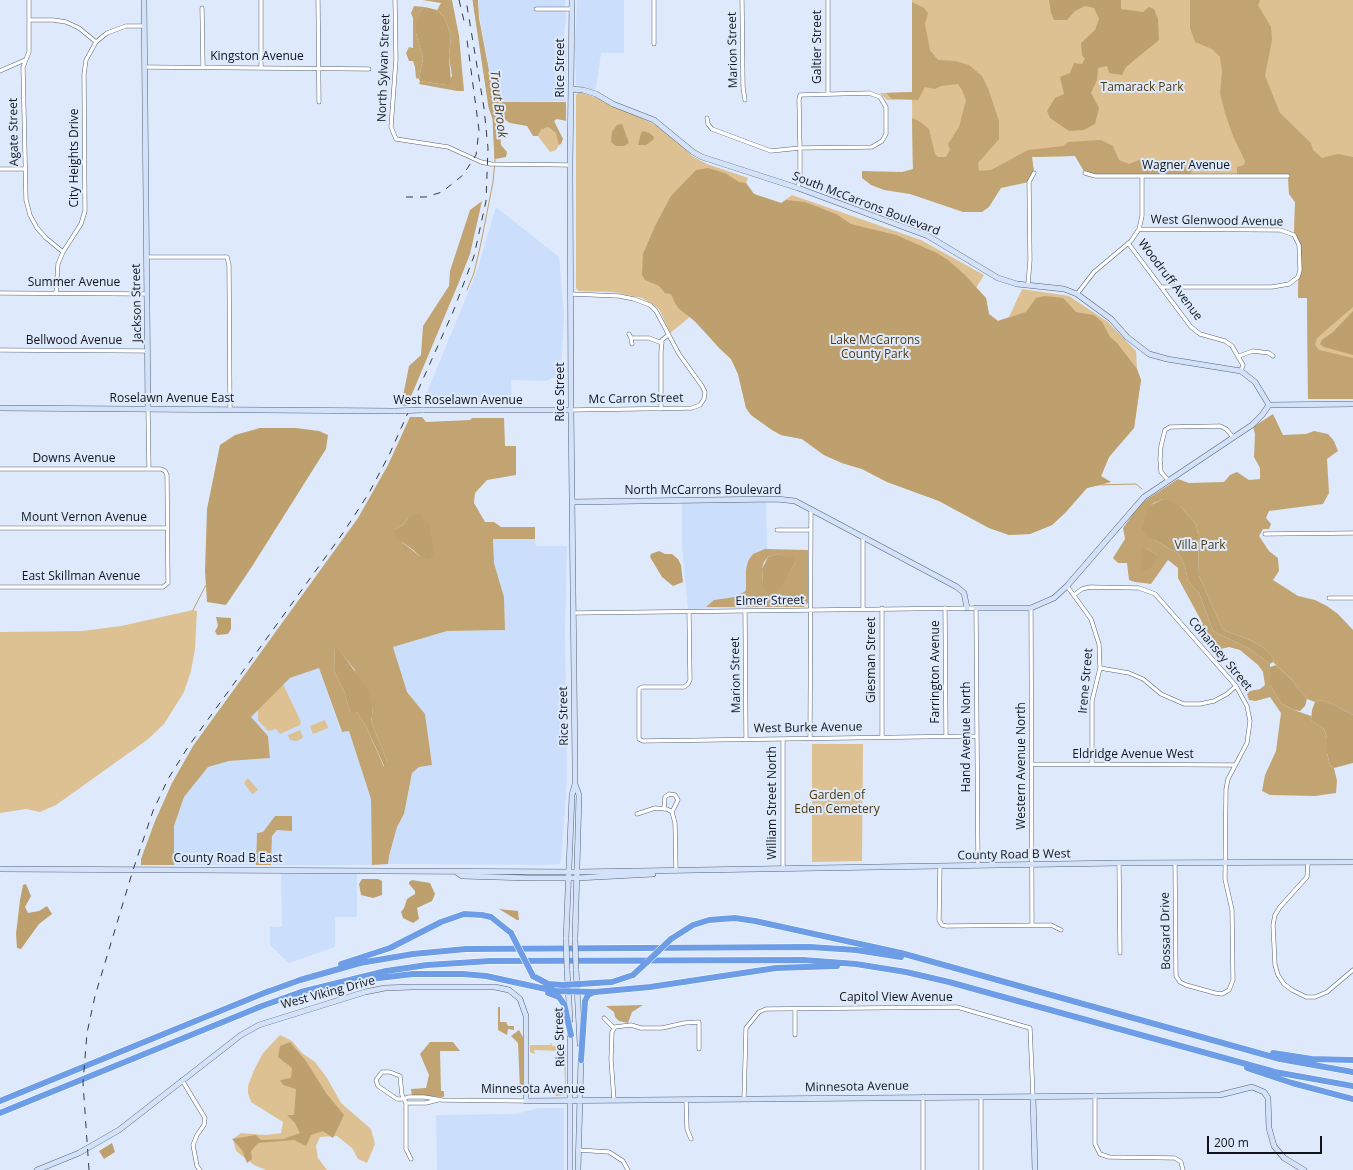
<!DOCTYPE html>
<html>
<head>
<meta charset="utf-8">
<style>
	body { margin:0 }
	#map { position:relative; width:1353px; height:1170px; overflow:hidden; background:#deeafc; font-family:"Open Sans",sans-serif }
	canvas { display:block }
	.scale { position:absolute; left:1207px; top:1136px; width:115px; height:18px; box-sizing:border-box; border:2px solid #0f141b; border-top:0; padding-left:5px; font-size:12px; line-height:14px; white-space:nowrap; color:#0f141b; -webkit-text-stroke:3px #deeafc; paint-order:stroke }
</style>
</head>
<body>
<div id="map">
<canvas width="1353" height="1170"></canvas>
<div class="scale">200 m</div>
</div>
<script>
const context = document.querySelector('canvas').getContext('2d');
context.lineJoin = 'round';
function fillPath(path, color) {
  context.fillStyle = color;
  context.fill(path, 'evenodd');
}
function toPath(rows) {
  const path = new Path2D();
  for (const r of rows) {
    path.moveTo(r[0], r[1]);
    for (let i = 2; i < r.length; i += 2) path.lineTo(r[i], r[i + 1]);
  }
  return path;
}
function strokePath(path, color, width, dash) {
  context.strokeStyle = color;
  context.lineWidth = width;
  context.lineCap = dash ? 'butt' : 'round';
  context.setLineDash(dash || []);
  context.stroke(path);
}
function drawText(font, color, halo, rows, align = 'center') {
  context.font = font + ' "Open Sans",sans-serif';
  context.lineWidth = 4;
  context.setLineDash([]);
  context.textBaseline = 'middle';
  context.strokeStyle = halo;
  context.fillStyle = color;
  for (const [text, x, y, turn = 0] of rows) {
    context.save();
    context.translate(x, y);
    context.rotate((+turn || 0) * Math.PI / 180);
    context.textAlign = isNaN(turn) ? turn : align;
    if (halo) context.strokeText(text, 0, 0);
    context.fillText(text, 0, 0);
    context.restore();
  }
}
const built = toPath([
	[479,0,565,0,566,18,563,43,567,46,566,101,495,102,479,13],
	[577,0,624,0,624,53,601,53,596,88,594,90,576,85,575,49],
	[496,207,559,257,564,314,561,373,546,381,511,380,512,403,423,402,477,271],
	[766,501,767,549,759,554,753,564,752,608,688,609,682,547,682,503],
	[493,539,535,539,536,546,567,546,565,630,567,780,561,862,559,864,547,865,388,864,389,856,397,827,404,814,412,773,419,767,432,765,425,714,407,692,393,647,447,631,505,630,504,597,494,563],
	[319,668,341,732,349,731,371,799,372,865,271,865,272,836,277,830,292,830,292,816,275,816,263,832,257,833,256,865,174,865,174,826,184,797,208,767,229,761,270,758,268,736,250,717,290,678],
	[335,873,357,874,357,917,335,917,335,947,289,963,270,945,270,927,282,927,281,874],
	[538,1108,564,1108,564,1170,437,1170,436,1115,516,1114]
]);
const green = toPath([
	[912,0,1353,0,1353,399,1308,399,1307,298,1298,298,1299,245,1294,235,1295,202,1289,194,1288,176,1085,173,1075,156,1032,157,1034,173,913,184,912,99,887,100,880,93,912,92],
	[579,92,600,99,656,125,678,142,692,156,707,164,748,178,746,183,754,194,781,203,792,195,921,240,984,275,976,288,986,298,989,314,998,321,1009,317,1022,289,1069,296,1108,322,1136,351,1137,369,1141,380,1134,428,1109,457,1101,477,1111,482,1087,488,1065,513,1052,525,1030,534,1009,535,989,528,939,501,887,482,862,469,842,463,824,455,802,439,781,435,772,430,751,415,746,408,738,374,731,359,690,317,670,333,659,309,642,298,613,292,579,291,576,288,576,95],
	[548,127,556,133,559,139,559,145,556,150,550,152,538,136,541,130],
	[193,610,197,611,195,649,191,671,184,692,164,724,147,740,56,805,40,812,26,809,0,813,0,632,82,631,121,626],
	[283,684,301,722,300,725,280,734,276,729,268,731,258,720,258,708],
	[325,720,328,728,313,734,310,726],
	[300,730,303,737,301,739,296,741,290,740,288,735],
	[812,744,863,744,862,861,812,862],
	[248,778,258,790,252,794,244,783],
	[280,1035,292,1041,302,1053,315,1062,327,1078,341,1103,371,1129,375,1144,367,1163,358,1159,352,1148,337,1136,320,1137,316,1146,318,1158,327,1170,266,1170,254,1165,236,1151,233,1139,241,1133,266,1135,281,1133,283,1122,251,1102,248,1093,248,1086,254,1070,263,1053],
	[551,1042,552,1046,566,1046,566,1091,564,1095,559,1096,556,1096,555,1094,563,1087,565,1083,564,1056,562,1051,534,1050,535,1054,530,1052,530,1045,550,1045]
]);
const forest = toPath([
	[422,0,452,0,459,36,464,91,457,91,419,84,420,81,446,85,452,76,449,56,451,36,445,18,437,10,441,3],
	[473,0,478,0,479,18,495,102,566,102,566,121,557,119,554,121,563,139,561,144,559,145,556,133,548,127,541,130,538,136,533,136,527,126,510,123,501,117,499,121,501,145,507,152,506,157,495,159,493,119,489,107],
	[1190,0,1260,0,1258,5,1271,27,1272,40,1265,76,1280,113,1311,143,1313,150,1322,158,1338,154,1353,157,1353,307,1317,338,1315,345,1319,350,1353,358,1353,399,1308,399,1307,298,1298,298,1299,245,1294,235,1295,202,1289,194,1288,176,1237,176,1237,167,1244,165,1245,161,1233,136,1225,113,1220,93,1222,72,1220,57,1212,49,1195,42,1190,28],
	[912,2,924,8,928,13,925,24,930,50,938,60,955,61,969,65,982,76,988,88,999,121,999,139,978,163,979,171,991,170,1028,150,1063,146,1068,142,1101,140,1113,146,1119,160,1129,164,1144,158,1192,169,1191,173,1185,176,1095,176,1085,173,1075,156,1032,157,1034,173,1029,182,1001,188,989,207,982,212,963,212,910,194,884,190,871,185,862,178,862,171,902,172,913,169,912,118,919,121,929,129,935,154,938,157,946,157,950,150,948,144,959,127,966,100,962,90,958,84,941,86,935,89,925,87,918,100,892,99,886,93,912,92],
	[414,6,425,7,420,11,416,33,423,58,419,79,416,78,415,67,413,61,409,61,406,53,409,47,413,48,413,18,411,13],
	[482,201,470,254,459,282,407,406,401,406,409,366,421,355,423,326,449,286,450,271,470,210],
	[1273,414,1283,435,1306,434,1314,431,1328,434,1334,441,1338,451,1327,459,1329,493,1323,504,1269,511,1266,518,1271,524,1269,529,1263,529,1259,536,1269,551,1278,558,1279,571,1273,580,1298,596,1315,600,1327,606,1338,614,1353,630,1353,715,1330,703,1320,700,1315,702,1307,699,1292,680,1273,662,1274,659,1264,648,1250,640,1223,630,1199,576,1198,534,1196,524,1182,508,1163,499,1154,503,1151,505,1142,525,1142,531,1154,540,1179,554,1185,566,1188,581,1199,593,1213,631,1250,649,1270,664,1270,685,1282,704,1294,710,1311,716,1311,720,1324,729,1327,738,1327,753,1330,765,1334,768,1337,781,1336,793,1315,796,1270,795,1262,791,1265,775,1276,751,1281,713,1270,697,1256,701,1249,700,1247,694,1250,691,1260,689,1265,685,1263,672,1258,665,1240,650,1229,647,1221,649,1209,646,1199,637,1200,629,1203,624,1178,578,1178,568,1168,560,1151,584,1135,582,1129,580,1127,563,1118,563,1113,558,1125,539,1123,528,1141,503,1178,479,1189,483,1224,482,1230,475,1237,472,1249,480,1260,479,1260,468,1254,457,1255,434,1253,427],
	[1146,548,1157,555,1145,571],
	[410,417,422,417,426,422,470,420,472,418,504,418,505,446,516,446,516,475,487,480,475,493,474,503,485,522,494,522,501,527,535,527,535,539,493,539,494,563,504,597,505,630,447,631,393,647,407,692,425,714,432,765,419,767,412,773,404,814,397,827,389,856,388,864,372,865,371,799,349,731,342,732,319,668,290,678,251,717,268,736,270,758,229,761,208,767,184,797,174,826,174,865,141,865,141,859,155,821,172,783,193,746,358,518,388,465],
	[408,518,421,557,402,542,394,530,403,525],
	[335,645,354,669,373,708,371,722,387,761,384,767,366,726,357,712,350,712,344,691,334,671],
	[765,549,808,550,808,603,804,607,706,607,714,600,735,597,744,592,746,590,746,570,748,561,753,554],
	[778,554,791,558,795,563,785,579,763,584,762,569,764,562,768,557],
	[275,816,292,816,292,831,277,830,272,836,271,865,256,865,257,833,263,832],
	[643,1005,632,1012,628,1023,619,1021,615,1017,614,1012,606,1006],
	[498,1007,500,1007,500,1022,506,1022,508,1026,514,1026,514,1030,508,1029,507,1035,498,1030],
	[519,1030,523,1037,523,1089,520,1090,518,1043,511,1036],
	[430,1042,453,1042,460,1051,440,1051,441,1091,444,1091,444,1097,412,1096,411,1089,426,1088,429,1075,420,1054]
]);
const water = toPath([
	[1049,0,1121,0,1121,9,1143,12,1149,7,1154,9,1158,19,1159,40,1126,67,1122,75,1109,73,1107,66,1098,68,1097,80,1091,93,1099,108,1095,124,1084,130,1069,131,1050,118,1047,111,1055,98,1064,94,1060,77,1070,73,1074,63,1082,64,1085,59,1082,55,1081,43,1095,30,1099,19,1094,8,1085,6,1075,11,1067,20,1054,20,1051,13],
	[425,7,437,10,445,18,451,36,449,56,451,82,446,85,420,81,419,79,423,58,416,33,416,25,420,11],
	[622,124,629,143,624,146,616,146,611,142,612,132,617,125],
	[643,131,649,133,653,136,654,139,646,145,638,145,641,133],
	[708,168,725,173,739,182,746,183,754,194,781,203,786,200,805,202,836,214,851,224,896,235,937,253,948,260,965,275,986,298,989,314,998,321,1026,312,1036,298,1045,296,1063,298,1076,312,1094,315,1102,322,1110,337,1117,343,1137,369,1141,380,1134,428,1109,457,1101,476,1111,482,1087,488,1065,513,1052,525,1030,534,1009,535,989,528,939,501,887,482,862,469,842,463,824,455,802,439,781,435,772,430,751,415,746,408,738,374,731,359,719,348,695,321,679,309,675,303,671,294,665,293,659,286,645,280,642,275,643,254,655,226,671,196,696,170],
	[1353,311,1353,355,1324,347,1320,344,1322,340,1333,332],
	[260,428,296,428,319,431,328,435,326,449,251,568,226,605,207,602,205,571,207,509,220,445,235,435],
	[1163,499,1173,502,1182,508,1196,524,1198,534,1199,576,1223,630,1250,640,1264,648,1274,659,1273,662,1270,664,1250,649,1213,631,1199,593,1188,581,1185,566,1179,554,1147,536,1142,531,1142,525,1148,509,1151,505],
	[419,513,429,523,434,552,430,559,421,557,412,549,395,537,394,530,403,525,408,518],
	[1146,548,1157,555,1157,557,1152,566,1145,571,1141,568,1142,550],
	[659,551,665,554,672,554,678,559,681,565,683,582,673,586,662,577,650,557,651,554],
	[778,554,794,558,795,563,778,592,769,593,765,590,763,584,762,569,768,557],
	[216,617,231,618,231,629,228,634,217,635,215,631,218,626],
	[335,644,367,688,373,708,371,722,387,761,385,768,366,726,357,712,350,712,344,691,334,671],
	[1276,665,1292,680,1307,699,1305,706,1300,711,1294,710,1282,704,1270,685,1270,667],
	[1320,700,1330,703,1353,715,1353,763,1334,768,1330,765,1327,753,1327,738,1324,729,1311,720,1312,710,1315,702],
	[362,879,378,879,382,881,382,895,373,898,361,895,359,884],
	[412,880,430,883,435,894,432,901,417,908,419,919,413,923,403,918,401,912,404,908,407,899,415,894,415,891,409,884,409,882],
	[26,884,31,896,25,907,28,913,39,911,47,906,52,914,39,924,21,949,17,948,16,934,20,900,23,885],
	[499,909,518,911,519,920,517,920],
	[290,1042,306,1061,326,1093,344,1115,333,1138,323,1131,311,1135,306,1146,294,1140,258,1143,251,1151,252,1159,247,1163,242,1150,232,1139,256,1135,261,1140,283,1139,300,1133,295,1123,287,1115,294,1115,296,1089,283,1085,280,1080,291,1078,292,1068,278,1057,280,1046],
	[112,1143,115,1152,104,1159,99,1151]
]);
const stream = toPath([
	[467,290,474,273,481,243,493,182,495,161,493,119,489,107,473,0],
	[1095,485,1136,484,1142,489],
	[1154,497,1160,502],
	[193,610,206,585]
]);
const street = toPath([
	[29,0,29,52,23,67,26,200,30,215,37,228,46,238,63,252],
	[261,0,261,67],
	[318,0,319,102],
	[395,0,396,59,391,127,396,139,448,147,481,162,491,164,570,165],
	[654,0,654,44],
	[742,0,743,87,745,100],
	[202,8,203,67],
	[536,9,572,9],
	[29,20,53,20,66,22,79,28,96,42],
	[145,67,369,69],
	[0,71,25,60],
	[828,94,828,0],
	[707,118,708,124,712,129,771,151,800,148,872,147,882,141,886,134,886,107,880,97,869,93,800,95,799,100,800,148,800,178,798,188],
	[0,169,25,169],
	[1085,173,1095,176,1288,176],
	[1139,229,1280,230,1294,235,1299,245,1300,270,1298,277,1289,284,1272,287,1161,287],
	[1128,243,1191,327,1200,334,1225,341,1232,346,1243,365,1241,371],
	[147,257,227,257,229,265,230,409],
	[1028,285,1030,260,1029,182,1034,173],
	[0,293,147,294],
	[56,293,58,264,63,252,81,224,85,211,84,74,86,60,96,42,107,33,126,26,144,26],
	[1077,294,1094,272,1131,241,1139,229,1142,216,1142,177],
	[629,334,631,338,649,338,662,343],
	[631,338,632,344],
	[0,350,148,351],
	[1239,356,1253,351,1269,353,1273,356],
	[148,409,149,469],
	[661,409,661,352,662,340,668,335],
	[571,410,692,408,700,405,704,399,705,392,702,386,679,354,656,311,650,305,634,299,619,296,571,294],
	[0,469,161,469,165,471,167,475,168,583,163,587,0,587],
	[1168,480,1161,472,1160,459,1161,446,1165,430,1170,427,1220,426,1226,429,1233,437],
	[0,528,167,528],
	[777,530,810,530],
	[1265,534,1353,533],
	[1067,586,1091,619,1099,644,1100,668,1092,701,1092,764],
	[1074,595,1082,589,1090,587,1139,588,1155,594,1236,686,1247,706,1250,721,1247,743,1228,779,1226,789,1225,879,1232,910,1233,980,1229,990,1222,994,1215,993,1186,985,1180,982,1176,976,1175,863],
	[1329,598,1353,598],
	[882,608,882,736],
	[945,608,946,736],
	[1031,608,1032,924],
	[863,609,863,537],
	[745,611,746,739],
	[689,612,690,680,688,684,684,687,642,687,639,689,639,739,643,741,977,736],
	[573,613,976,608,978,866],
	[1100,668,1129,673,1143,679,1161,694,1184,704,1200,704,1214,701,1227,694,1236,686],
	[810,738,811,509],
	[783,739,783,868],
	[1032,764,1235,765],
	[664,809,665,797,669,794,675,795,678,800,672,812],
	[637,814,655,808,667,809,672,812,675,823,676,871],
	[1119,863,1120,953],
	[1308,863,1307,877,1280,907,1275,915,1273,925,1275,965,1278,975,1284,984,1292,990,1306,997,1315,997,1327,992,1353,970],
	[940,866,939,920,942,925,946,926,1051,925,1061,930],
	[795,1009,795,1035],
	[604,1018,614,1028],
	[182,1080,205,1118,204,1125,197,1135,193,1145,197,1166,200,1170],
	[1095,1095,1095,1144,1100,1154,1109,1157,1175,1158,1181,1162,1183,1170],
	[923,1096,923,1170],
	[981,1097,981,1170],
	[686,1099,687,1129,691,1139],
	[744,1099,746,1028,759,1012,766,1009,957,1007,1030,1028,1033,1096],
	[614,1100,611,1059,612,1032,615,1027,631,1025,641,1028,662,1028,684,1023,699,1022,699,1049],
	[406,1103,426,1103,438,1100],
	[578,1150,609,1152,623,1161,628,1170],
	[411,1159,406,1149,406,1103,402,1095,400,1076,390,1072,382,1072,376,1080,378,1086,397,1099,404,1099,408,1097,424,1097,442,1100,526,1101]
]);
const secondary = toPath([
	[144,0,148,409],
	[572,0,570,165,571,410,575,765,575,784,579,795,575,939],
	[571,89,583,90,596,94,613,104,654,120,693,152,702,157,798,188,928,236,998,278,1017,284,1064,289,1077,294,1111,319,1127,337,1149,354,1167,359,1241,371,1255,382,1269,405],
	[1269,405,1353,404],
	[0,408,395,411],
	[422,410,571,410],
	[572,502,777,499,795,501,957,587,964,593,967,608],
	[976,608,1031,608,1054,598,1067,586,1144,497,1252,425,1262,415,1269,405],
	[0,869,577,872,1119,863,1353,862],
	[456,872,462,876,529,878,577,878,653,874],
	[566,939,572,795,575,784],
	[567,969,570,1020],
	[576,969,580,1044],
	[1033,1096,1035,1170],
	[37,1170,79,1153,119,1130,241,1035,259,1025,365,992,385,988,412,987,495,987,509,990,520,999,526,1016,526,1101,1220,1095,1252,1087,1264,1092,1268,1098,1269,1128,1274,1146,1284,1158,1304,1170],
	[570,1170,570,1032],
	[578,1170,581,1058]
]);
const highway = toPath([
	[671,939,693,925,709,920,735,918,755,921,901,953,1280,1059,1353,1072],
	[341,964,390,948,441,922,464,914,482,915,491,917,511,933],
	[533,976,548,984,563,985,612,982,633,975,647,962],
	[362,980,413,974,463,974,486,976,555,991,595,992,650,987,776,968,837,966],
	[267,992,300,980,360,963,413,954,466,949,810,947,856,950,901,957],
	[548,993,559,997,564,1004,571,1035],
	[1273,1053,1312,1059,1353,1060],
	[581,1060,585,1001,588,995,594,992],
	[1247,1068,1292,1083,1353,1099],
	[0,1101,269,991],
	[0,1113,262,1006,301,992,386,971,427,965,490,961,803,960,856,964,906,972,949,982,1275,1072,1353,1086]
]);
const rail = toPath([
	[459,0,464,21],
	[406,197,426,197,442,192,463,175,476,155,479,130,467,40],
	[89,1170,83,1083,87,1033,95,996,133,870,153,811,168,779,188,747,343,533,369,493,390,453,453,312,474,256,486,201,488,148,484,108,466,0]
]);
const secondaryBridge = toPath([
	[395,411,422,410],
	[566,939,567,969],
	[575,939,576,969]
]);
const highwayBridge = toPath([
	[511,933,533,976],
	[647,962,671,939]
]);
const streetNames = [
	["Galtier Street",818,47,-90],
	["Marion Street",733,50,-91],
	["Kingston Avenue",257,57],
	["North Sylvan Street",384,68,-88],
	["Rice Street",561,68,-90],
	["Agate Street",14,132,-91],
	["City Heights Drive",75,158,-90],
	["Wagner Avenue",1186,166],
	["South McCarrons Boulevard",866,204,21],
	["West Glenwood Avenue",1217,221,1],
	["Woodruff Avenue",1170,280,53],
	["Summer Avenue",74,283],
	["Jackson Street",137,303,-91],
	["Bellwood Avenue",74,341],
	["Rice Street",561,392,-90],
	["Roselawn Avenue East",172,399],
	["Mc Carron Street",636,399,-1],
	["West Roselawn Avenue",458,401],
	["Downs Avenue",74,459],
	["North McCarrons Boulevard",703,491],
	["Mount Vernon Avenue",84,518],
	["East Skillman Avenue",81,577],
	["Elmer Street",770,601,-1],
	["Cohansey Street",1220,654,50],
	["Giesman Street",872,660,-90],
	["Farrington Avenue",936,672,-90],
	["Marion Street",736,675,-91],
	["Irene Street",1086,681,-85],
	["Rice Street",564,716,-91],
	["West Burke Avenue",808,728,-1],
	["Hand Avenue North",967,737,-90],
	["Eldridge Avenue West",1133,755],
	["Western Avenue North",1022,766,-90],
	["William Street North",773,803,-90],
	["County Road B West",1014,855,-1],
	["County Road B East",228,859],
	["Bossard Drive",1166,931,-91],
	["West Viking Drive",328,993,-15],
	["Capitol View Avenue",896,998],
	["Rice Street",560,1037,-92],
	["Minnesota Avenue",857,1087,-1],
	["Minnesota Avenue",533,1090]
];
const parkNames = [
	["Tamarack Park",1142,88],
	["Lake McCarrons",875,341],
	["County Park",875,355],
	["Villa Park",1200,546],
	["Garden of",837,796],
	["Eden Cemetery",837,810]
];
const waterNames = [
	["Trout Brook",498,104,83]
];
fillPath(built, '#cbdefb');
fillPath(green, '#ddc192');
fillPath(forest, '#c2a472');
fillPath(water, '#bea06e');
strokePath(stream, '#bea06e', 1);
strokePath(street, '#566376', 4.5);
strokePath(secondary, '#566376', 6);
strokePath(highway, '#fff', 7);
strokePath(street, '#fff', 3.5);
strokePath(secondary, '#d3e2f8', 5);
strokePath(highway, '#6c9de6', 6);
strokePath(rail, '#333942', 1, [7, 7]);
strokePath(secondaryBridge, '#566376', 6, []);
strokePath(highwayBridge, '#fff', 7, []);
strokePath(secondaryBridge, '#d3e2f8', 5);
strokePath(highwayBridge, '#6c9de6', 6);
drawText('12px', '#0f141b', '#deeafc', streetNames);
drawText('12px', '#4d380f', '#deeafc', parkNames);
drawText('italic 13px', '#564119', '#deeafc', waterNames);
</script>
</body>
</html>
